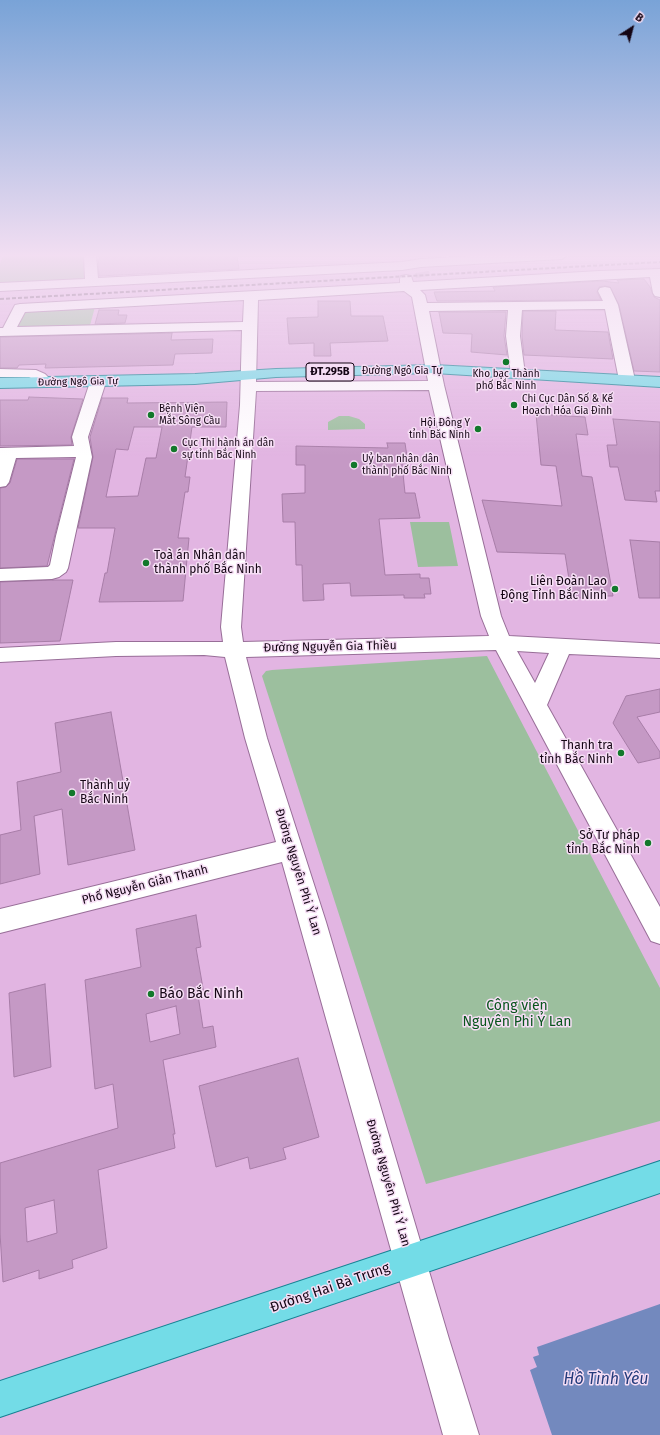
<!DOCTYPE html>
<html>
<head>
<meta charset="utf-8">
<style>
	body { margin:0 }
	#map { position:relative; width:660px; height:1435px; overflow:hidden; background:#e2b5e2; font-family:"Fira Sans",sans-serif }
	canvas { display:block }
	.north { position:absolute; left:612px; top:8px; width:40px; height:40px; -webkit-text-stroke:3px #f6def5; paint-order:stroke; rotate:36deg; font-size:11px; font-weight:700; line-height:16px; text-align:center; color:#140514 }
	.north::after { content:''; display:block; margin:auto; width:14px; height:18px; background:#140514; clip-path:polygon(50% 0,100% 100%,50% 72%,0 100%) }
</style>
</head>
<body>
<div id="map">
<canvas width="660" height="1435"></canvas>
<div class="north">B</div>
</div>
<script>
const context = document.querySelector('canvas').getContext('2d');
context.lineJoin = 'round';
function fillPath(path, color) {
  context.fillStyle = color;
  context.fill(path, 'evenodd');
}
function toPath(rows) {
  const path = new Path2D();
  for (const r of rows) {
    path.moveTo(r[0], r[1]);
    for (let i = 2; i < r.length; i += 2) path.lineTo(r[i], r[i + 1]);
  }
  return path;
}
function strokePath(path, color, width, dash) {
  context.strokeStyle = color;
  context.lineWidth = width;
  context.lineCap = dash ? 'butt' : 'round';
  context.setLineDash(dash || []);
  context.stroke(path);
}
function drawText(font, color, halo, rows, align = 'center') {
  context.font = font + ' "Fira Sans",sans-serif';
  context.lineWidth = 3;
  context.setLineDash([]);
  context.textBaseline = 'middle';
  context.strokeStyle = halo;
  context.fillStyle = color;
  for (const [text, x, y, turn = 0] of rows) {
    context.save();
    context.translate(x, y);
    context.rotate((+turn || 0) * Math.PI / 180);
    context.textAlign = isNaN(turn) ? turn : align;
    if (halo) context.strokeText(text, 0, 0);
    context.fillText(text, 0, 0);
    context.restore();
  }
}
const green = toPath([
	[3,255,88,255,90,280,0,285,0,263],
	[95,307,89,329,14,331,21,309],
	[339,416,349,416,359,419,365,424,365,429,328,430,328,422],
	[410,522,449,522,458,566,418,567],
	[487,656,660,988,660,1121,426,1184,262,676,266,671,272,670]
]);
const water = toPath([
	[660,1304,660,1435,552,1435,530,1370,537,1367,533,1357,539,1355,537,1347]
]);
const building = toPath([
	[100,255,237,255,239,269,99,276,98,263,100,255],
	[644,279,650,287,654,297,660,300,660,372,634,371,619,305,610,287,605,286,599,287,597,292,601,300,437,301,434,292,495,291,493,287,602,281,619,283,617,280,644,279],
	[318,301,350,301,351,316,383,316,388,341,330,343,331,356,314,356,314,343,289,344,287,318,318,317,318,301],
	[99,310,119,310,118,315,127,315,125,323,95,324,99,310],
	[523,311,556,311,555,330,608,332,613,359,524,355,522,336,523,311],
	[439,312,506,312,504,336,507,355,471,352,472,334,443,333,439,312],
	[172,333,171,340,213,339,212,353,175,354,173,365,45,368,46,364,19,365,17,368,0,368,0,337,172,333],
	[29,397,83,399,71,437,72,445,0,446,0,400,28,400,29,397],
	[102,398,128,398,127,403,227,402,226,427,192,427,185,477,190,477,188,492,185,492,178,538,189,538,183,601,99,602,105,573,107,573,115,528,78,528,93,457,90,437,102,398],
	[134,427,162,427,156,458,146,458,138,496,106,497,116,449,128,450,134,427],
	[536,414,585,417,588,435,576,434,582,476,592,477,613,596,591,596,589,598,572,598,565,554,497,552,482,500,562,506,556,466,541,465,536,414],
	[613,419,660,422,660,491,655,491,657,502,625,500,618,467,610,467,607,445,617,445,613,419],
	[387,443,405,443,408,463,402,464,405,493,415,493,420,518,379,519,385,575,420,574,420,578,429,578,431,594,424,594,425,598,404,598,404,595,351,596,350,583,323,584,324,600,303,601,302,565,296,565,295,522,283,522,282,494,305,493,305,465,296,465,296,446,388,448,387,443],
	[17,459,74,459,47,566,0,568,0,488,6,487,10,483,17,459],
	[630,540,660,542,660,598,639,598,630,540],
	[53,580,73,580,60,641,0,643,0,582,53,580],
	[660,689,660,712,637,717,660,752,660,758,638,763,613,723,626,696,660,689],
	[111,712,135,850,68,865,62,809,34,816,40,874,0,884,0,835,21,830,17,782,61,772,55,723,111,712],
	[196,915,201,947,196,948,204,994,198,995,203,1028,213,1026,216,1047,163,1060,175,1134,173,1134,175,1148,98,1170,107,1248,72,1260,73,1268,39,1279,39,1270,3,1282,0,1233,0,1163,118,1128,113,1084,95,1089,85,980,141,967,136,929,196,915],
	[176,1006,180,1034,150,1042,146,1014,176,1006],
	[54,1200,57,1233,27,1242,25,1208,54,1200],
	[45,984,51,1067,14,1077,9,993,45,984],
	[298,1058,319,1137,283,1148,286,1159,250,1169,248,1157,216,1167,199,1086,298,1058]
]);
const minorTunnel = toPath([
	[422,272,423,277]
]);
const minor = toPath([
	[84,255,96,255,98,278,402,262,421,259,488,255,568,255,562,259,421,267,402,270,0,291,0,283,85,279,84,255],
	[660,269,660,297,655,296,653,293,650,277,420,290,425,295,427,303,603,301,598,291,600,288,605,287,610,288,618,305,635,380,632,383,627,385,622,383,619,380,605,309,522,310,520,336,525,374,523,377,518,378,513,377,511,374,506,336,508,310,429,311,444,385,501,616,509,636,660,644,660,658,569,654,547,705,660,907,660,944,651,941,496,650,246,657,267,738,326,922,449,1339,479,1435,443,1435,282,862,0,933,0,909,276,842,245,738,225,657,204,655,116,656,0,662,0,648,116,642,223,642,221,627,240,405,242,330,0,336,0,328,3,328,15,305,20,304,400,283,400,279,401,276,406,275,411,276,413,282,599,271,660,269],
	[404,291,412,297,428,381,256,382,258,300,404,291],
	[244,300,243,322,17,327,25,312,244,300],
	[429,390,481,616,489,636,243,642,241,627,256,391,429,390],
	[517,651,549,653,535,683,517,651],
	[0,369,36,370,45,374,53,382,50,385,45,387,40,385,35,380,29,377,0,377,0,369],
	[98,377,103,379,106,382,88,437,92,457,68,568,66,572,59,577,52,579,0,581,0,569,48,567,50,565,56,536,76,457,16,458,9,482,6,486,0,487,0,448,74,446,72,437,90,382,93,379,98,377]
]);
const major = toPath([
	[434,365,660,377,660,387,434,373,276,377,195,384,0,388,0,378,195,374,276,369,434,365],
	[660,1161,660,1193,0,1417,0,1381,660,1161]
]);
const rail = toPath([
	[0,299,660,262]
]);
const markers = [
	[506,362,4,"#12782b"],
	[514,405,4,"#12782b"],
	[151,415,4,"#12782b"],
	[478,429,4,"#12782b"],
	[174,449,4,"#12782b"],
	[354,465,4,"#12782b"],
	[146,563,4,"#12782b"],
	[615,589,4,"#12782b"],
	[621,753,4,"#12782b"],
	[72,793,4,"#12782b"],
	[648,843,4,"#12782b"],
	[151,994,4,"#12782b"]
];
const farStreetnames = [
	["Đường Ngô Gia Tự",402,371],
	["Đường Ngô Gia Tự",78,382,-1]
];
const farPoinames = [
	["Kho bạc Thành",506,374,"center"],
	["phố Bắc Ninh",506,386,"center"],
	["Chi Cục Dân Số & Kế",522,399],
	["Hoạch Hóa Gia Đình",522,411],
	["Bệnh Viện",159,409],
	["Mắt Sông Cầu",159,421],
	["Hội Đông Y",470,423,"right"],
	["tỉnh Băc Ninh",470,435,"right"],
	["Cục Thi hành án dân",182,443],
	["sự tỉnh Bắc Ninh",182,455],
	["Uỷ ban nhân dân",362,459],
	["thành phố Bắc Ninh",362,471]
];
const shields = [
	[330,372,48]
];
const shieldNames = [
	["ĐT.295B",330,372]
];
const poiNames = [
	["Toà án Nhân dân",154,556,"left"],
	["thành phố Bắc Ninh",154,570,"left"],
	["Liên Đoàn Lao",607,582],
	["Động Tỉnh Bắc Ninh",607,596],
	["Thanh tra",613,746],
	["tỉnh Bắc Ninh",613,760],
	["Thành uỷ",80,786,"left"],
	["Bắc Ninh",80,800,"left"],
	["Sở Tư pháp",640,836],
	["tỉnh Bắc Ninh",640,850]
];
const streetNames = [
	["Đường Nguyễn Gia Thiều",330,647,-1],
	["Đường Nguyên Phi Ỷ Lan",298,872,73],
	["Phố Nguyễn Giản Thanh",145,885,-14],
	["Đường Nguyên Phi Ỷ Lan",388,1183,74]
];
const nearPoinames = [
	["Báo Bắc Ninh",159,994]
];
const nearParknames = [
	["Công viên",517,1006],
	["Nguyên Phi Ỷ Lan",517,1022]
];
const nearStreetnames = [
	["Đường Hai Bà Trưng",330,1288,-19]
];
const nearWaternames = [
	["Hồ Tình Yêu",606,1380]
];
fillPath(green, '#9cbf9e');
fillPath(water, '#7389be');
fillPath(building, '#c599c5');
strokePath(building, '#a77da7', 1);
strokePath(minorTunnel, '#c39bc3', 14, [14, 7]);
strokePath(minor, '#986e98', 2);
strokePath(major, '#158293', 2);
fillPath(minor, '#fff');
fillPath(major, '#73dce7');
strokePath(rail, '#664b66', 2, [4, 2]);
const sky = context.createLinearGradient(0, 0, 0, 456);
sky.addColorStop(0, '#79a3d7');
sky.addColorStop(0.56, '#f2def2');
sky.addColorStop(1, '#f2def200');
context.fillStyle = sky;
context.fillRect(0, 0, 660, 456);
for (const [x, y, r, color] of markers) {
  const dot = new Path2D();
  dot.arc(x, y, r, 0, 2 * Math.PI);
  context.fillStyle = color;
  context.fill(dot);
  strokePath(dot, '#f6def5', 1.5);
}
drawText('10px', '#140514', '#f6def5', farStreetnames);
drawText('10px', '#140514', '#f6def5', farPoinames, 'left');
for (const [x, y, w] of shields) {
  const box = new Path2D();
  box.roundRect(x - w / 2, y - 9, w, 18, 3);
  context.fillStyle = '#f6def5';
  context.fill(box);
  strokePath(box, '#140514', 1);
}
drawText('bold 11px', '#140514', null, shieldNames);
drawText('12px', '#140514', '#f6def5', poiNames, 'right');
drawText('12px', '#140514', '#f6def5', streetNames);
drawText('14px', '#140514', '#f6def5', nearPoinames, 'left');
drawText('14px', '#08551c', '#f6def5', nearParknames);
drawText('14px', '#140514', '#f6def5', nearStreetnames);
drawText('italic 16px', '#243b7b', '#f6def5', nearWaternames);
</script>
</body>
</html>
